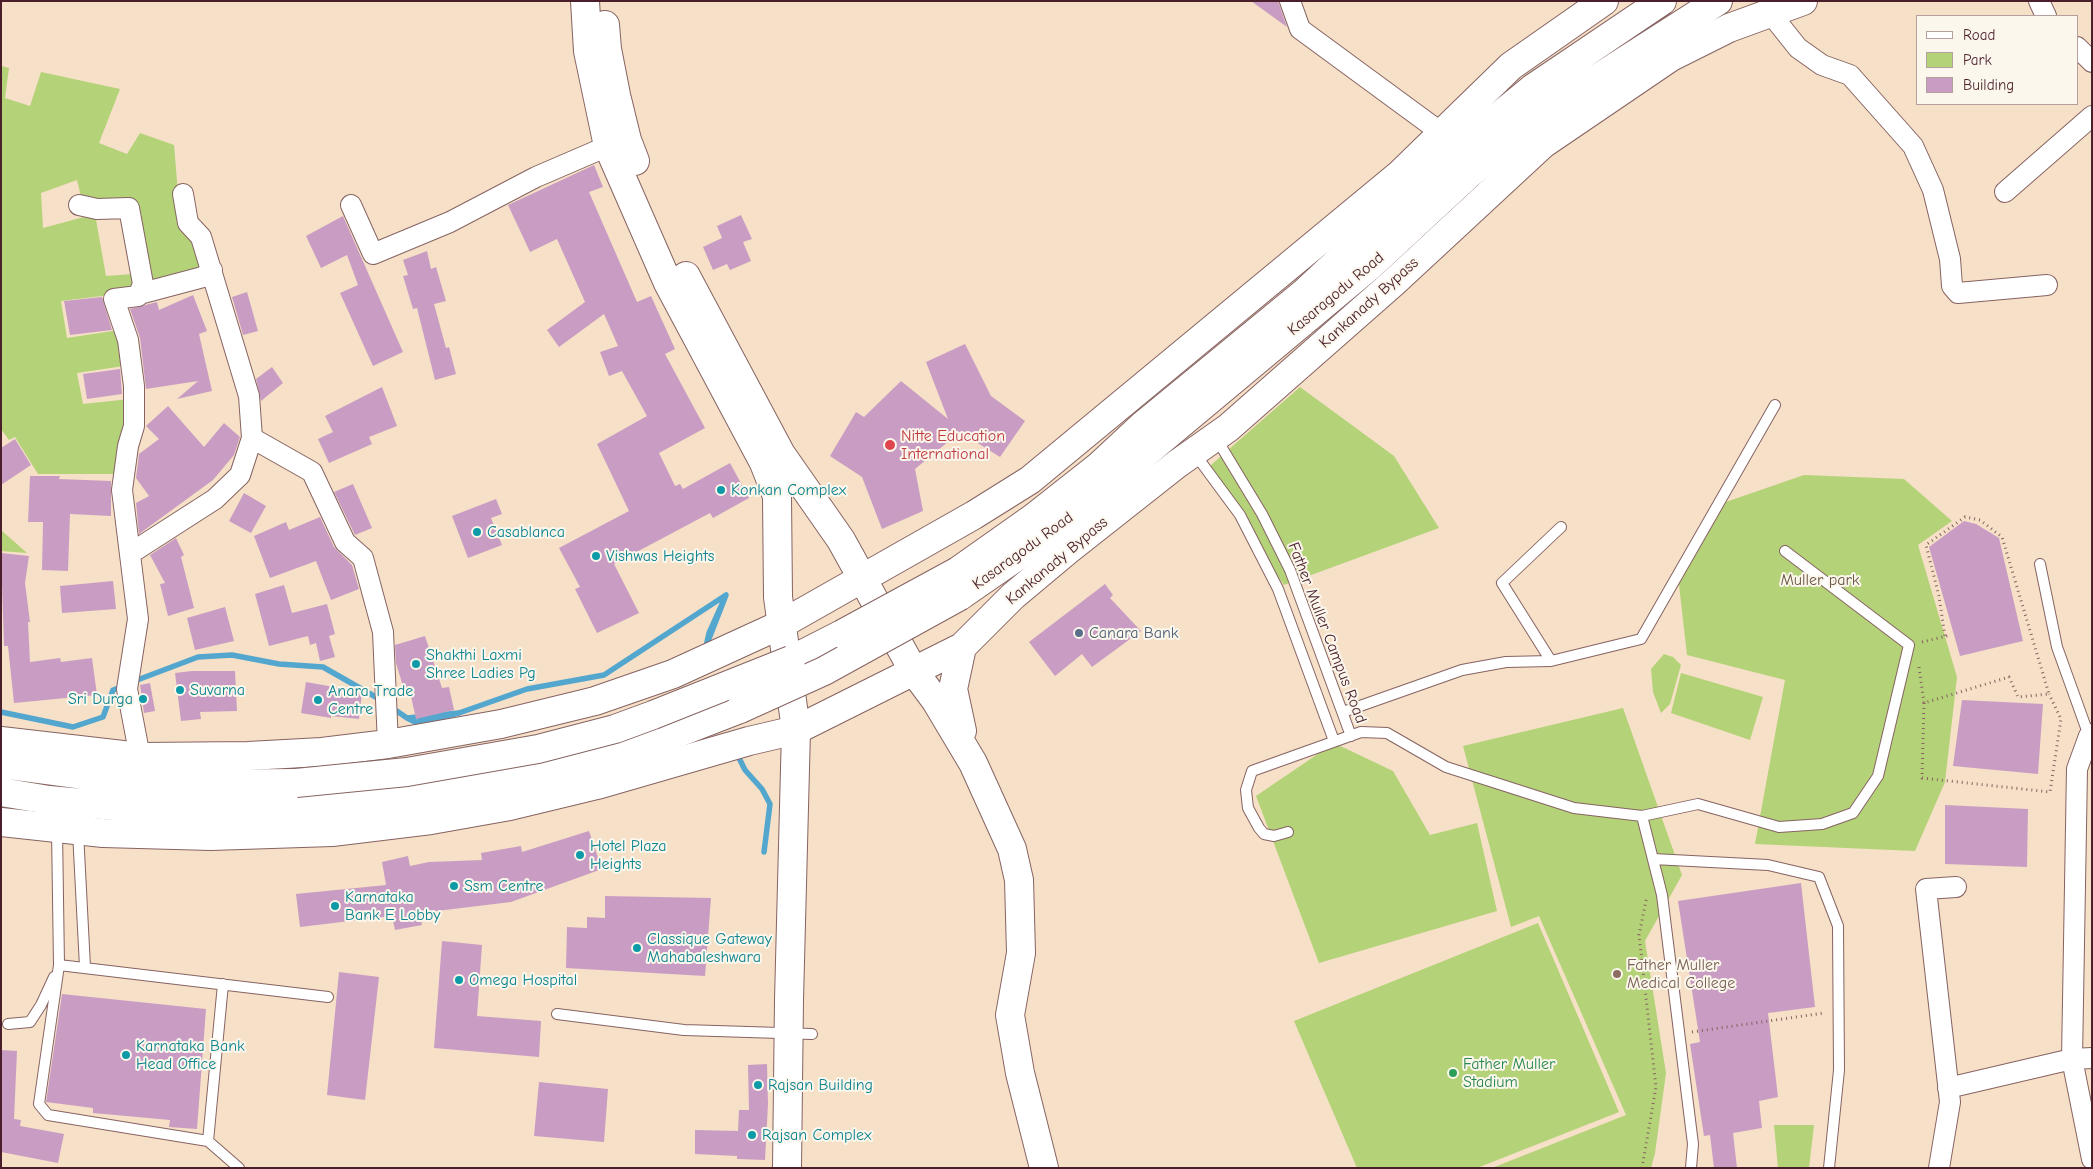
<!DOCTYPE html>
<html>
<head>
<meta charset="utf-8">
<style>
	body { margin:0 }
	#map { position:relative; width:2093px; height:1169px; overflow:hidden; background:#f6e0c7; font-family:"Comic Neue",sans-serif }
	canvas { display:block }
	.frame { position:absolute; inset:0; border:2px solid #4a1f2b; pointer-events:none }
	.legend { position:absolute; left:1916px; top:15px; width:162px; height:90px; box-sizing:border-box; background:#fbf7ec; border:1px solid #b4a19f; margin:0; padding:6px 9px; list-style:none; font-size:15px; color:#4a1f2b }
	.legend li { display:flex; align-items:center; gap:10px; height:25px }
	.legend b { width:25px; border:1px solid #b4a19f }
</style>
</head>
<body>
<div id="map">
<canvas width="2093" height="1169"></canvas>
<div class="frame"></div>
<ul class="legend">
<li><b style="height:6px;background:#fff"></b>Road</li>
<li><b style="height:14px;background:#b4d278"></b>Park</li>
<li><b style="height:14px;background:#c99dc3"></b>Building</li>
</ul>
</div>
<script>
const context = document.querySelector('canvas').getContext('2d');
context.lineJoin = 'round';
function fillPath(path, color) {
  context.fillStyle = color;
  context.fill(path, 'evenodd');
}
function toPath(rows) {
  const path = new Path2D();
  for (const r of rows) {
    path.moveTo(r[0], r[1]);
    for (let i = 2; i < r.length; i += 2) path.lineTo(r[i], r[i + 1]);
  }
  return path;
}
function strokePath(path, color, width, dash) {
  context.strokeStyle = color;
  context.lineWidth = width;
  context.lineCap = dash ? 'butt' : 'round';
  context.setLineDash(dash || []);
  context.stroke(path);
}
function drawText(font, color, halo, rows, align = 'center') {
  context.font = font + ' "Comic Neue",sans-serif';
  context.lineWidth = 4;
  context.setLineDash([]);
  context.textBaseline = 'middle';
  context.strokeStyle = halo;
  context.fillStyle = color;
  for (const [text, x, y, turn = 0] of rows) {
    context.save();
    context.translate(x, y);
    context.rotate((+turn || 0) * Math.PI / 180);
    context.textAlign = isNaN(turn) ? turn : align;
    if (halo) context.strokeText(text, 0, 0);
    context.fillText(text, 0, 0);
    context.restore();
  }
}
const green = toPath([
	[1,66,9,68,5,98,30,106,41,72,120,89,99,143,127,154,140,133,174,145,178,193,206,268,150,287,131,202,82,201,77,180,41,193,43,228,95,214,106,276,133,274,135,292,61,301,67,338,119,330,124,366,77,373,83,404,130,399,120,474,38,474,15,437,9,440,1,429],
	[1300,387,1394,456,1439,528,1284,585,1203,472],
	[1804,475,1904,479,1952,521,1918,545,1957,677,1945,782,1915,851,1755,844,1785,680,1687,655,1678,576,1723,503],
	[1,530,27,553,1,551],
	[1664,654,1673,657,1681,665,1670,704,1661,713,1653,692,1651,669],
	[1681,673,1763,697,1750,740,1671,713],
	[1623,708,1682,875,1645,941,1666,1073,1655,1153,1651,1168,1492,1168,1626,1115,1539,916,1511,927,1463,746],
	[1334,743,1393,771,1430,835,1477,823,1497,911,1319,963,1256,796],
	[1538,923,1619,1112,1477,1168,1357,1168,1294,1021],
	[1774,1125,1814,1125,1809,1168,1778,1168]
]);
const stream = toPath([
	[132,682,198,657,232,655,279,664,323,667,381,700],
	[391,707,407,718,459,713,527,689,604,675,726,595,709,633,705,651],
	[1,712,73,727,103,717,113,690,124,686],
	[407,718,417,723,459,713,527,689,604,675,726,595,705,649],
	[739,758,745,770,762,789,770,804,764,852]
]);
const building = toPath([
	[1251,1,1278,1,1287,27],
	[594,165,603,187,589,192,637,302,651,296,675,349,665,354,705,428,659,453,675,486,680,484,683,489,730,463,749,498,713,518,710,513,614,564,639,613,597,633,575,589,580,587,559,548,629,511,597,444,647,416,622,371,609,376,600,352,618,346,604,314,559,347,547,330,585,302,557,239,530,252,508,205],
	[741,215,752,239,743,242,751,261,730,270,727,264,713,270,703,247,722,238,717,226],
	[343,216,403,352,373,366,340,293,358,285,347,255,321,268,306,236],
	[427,251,431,269,436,267,446,301,434,304,446,348,449,347,456,374,435,380,417,308,413,309,403,276,408,275,403,260],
	[247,292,258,331,243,335,232,297],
	[193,295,207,331,199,334,212,391,177,399,198,381,146,389,140,338,130,309,157,302,159,310],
	[102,297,112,330,70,335,64,301],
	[965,344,991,396,1025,421,1000,457,960,432,915,469,923,511,882,529,862,477,830,456,856,412,864,417,901,381,948,419,926,362],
	[272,367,283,383,261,401,256,379],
	[120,369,122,394,87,399,83,374],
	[382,387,397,426,369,437,372,444,329,463,318,439,333,432,325,416],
	[168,406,204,447,224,423,240,437,234,455,213,480,139,534,136,503,149,496,136,478,139,454,159,439,146,426],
	[15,439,31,465,1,485,1,448],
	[30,476,60,476,59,479,111,481,111,516,70,514,68,571,42,570,43,522,28,522],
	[353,484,372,528,355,535,334,492],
	[244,493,266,506,251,533,229,521],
	[496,499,502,514,491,518,502,545,468,558,452,516],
	[320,517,334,547,352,565,359,589,331,600,316,561,270,578,254,536,286,522,289,530],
	[1964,521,1976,524,1999,538,2023,641,1960,656,1929,547],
	[176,538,184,555,181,557,194,608,168,616,160,584,165,583,150,555],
	[1,553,29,556,25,583,30,622,28,622,30,662,60,658,61,662,92,658,97,695,14,703,8,646,4,646],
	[113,581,116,609,62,613,60,586],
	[1105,584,1113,595,1110,598,1141,631,1092,667,1082,654,1055,676,1029,642],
	[284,585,292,613,327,604,335,634,329,636,335,657,320,661,316,643,310,645,308,636,269,646,255,594],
	[225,607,234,641,195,650,187,618],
	[425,636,442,688,449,687,454,710,416,719,410,692,405,693,396,663,395,645],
	[192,671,235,671,237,711,200,712,201,719,181,721,175,673],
	[306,682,362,692,359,719,331,716,331,718,301,713],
	[150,683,155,711,144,713,140,685],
	[1962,700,2043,704,2038,774,1953,766],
	[1945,805,2028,809,2027,867,1945,864],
	[589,831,602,869,511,902,420,913,422,925,395,930,392,916,300,927,296,894,386,885,382,862,408,856,410,866,429,862,482,860,481,853,521,846,522,852],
	[1801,883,1815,1007,1768,1013,1778,1097,1759,1101,1762,1128,1733,1133,1737,1168,1714,1168,1710,1135,1704,1136,1690,1044,1700,1042,1678,901],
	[605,896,711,898,705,976,566,968,567,927,587,928,587,917,605,918],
	[442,941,482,945,477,1016,541,1021,539,1057,434,1048],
	[339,972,379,977,365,1100,327,1095],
	[62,994,206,1009,197,1129,169,1127,170,1120,93,1113,93,1108,46,1102],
	[1,1050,17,1051,14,1119,21,1120,20,1126,64,1134,58,1163,1,1152],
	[767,1064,768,1104,765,1160,737,1159,737,1156,695,1154,695,1130,738,1131,739,1110,749,1110,748,1065],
	[539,1082,608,1089,604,1142,534,1136]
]);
const path = toPath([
	[1922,642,1951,635],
	[1919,667,1924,703,2009,677,2018,697,2049,694,2002,537,1980,520,1965,517,1926,545,1939,596,1945,637],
	[1924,703,1922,778,2050,792,2061,719,2049,694],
	[1692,1032,1824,1013],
	[1642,1168,1656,1087,1639,935,1647,896]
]);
const lane = toPath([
	[1216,438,1262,514,1290,570,1351,736],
	[1195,454,1240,515,1278,589,1334,741],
	[2040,564,2057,647,2089,736],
	[1551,661,1502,583,1561,527],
	[1343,712,1462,670,1506,662,1551,661,1641,639,1775,405],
	[1642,816,1662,895,1693,1144,1691,1168],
	[57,830,59,965,39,1104,48,1115,208,1141],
	[78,832,85,967],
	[1288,832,1274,836,1264,834,1259,828,1248,808,1246,790,1252,771,1361,732,1387,733,1446,767,1574,808,1642,816,1698,804,1779,827,1822,824,1853,813,1878,776,1909,645,1785,551],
	[1653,859,1768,865,1819,877,1838,926,1839,1070,1829,1168],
	[59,965,328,997],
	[223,984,208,1141,239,1168],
	[557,1014,684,1030,812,1034],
	[8,1024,30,1022,41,1005,54,977]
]);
const street = toPath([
	[1290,1,1300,29,1443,134],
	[2039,1,2046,16],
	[1770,13,1798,48,1822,65,1850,75,1913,146,1933,190,1950,259,1952,286,1958,293,2047,285],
	[2077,47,2092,62],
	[2005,192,2092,116],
	[79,205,97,209,129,208,143,284,138,296,114,299,128,340,134,386,134,426,128,446,122,490,138,619,127,689,140,757],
	[351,205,373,254,450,222,536,177,608,146],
	[139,294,203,277,212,270],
	[252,438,312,472,345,542,363,558,383,632,388,744],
	[131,553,215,499,240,475,252,438,249,396,201,237,188,223,183,194],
	[2092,734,2089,736,2077,769,2072,1059,2092,1159],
	[1948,1088,2072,1059,2092,1058],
	[1939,1168,1950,1102,1926,889,1956,887]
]);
const secondary = toPath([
	[962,647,953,689,962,731],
	[913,670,936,701,973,763,1012,849,1019,880,1021,953,1010,1015,1020,1073,1044,1168],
	[1,741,140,757,248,756,322,752,388,744,501,724,595,701,673,674,780,625,974,515,1030,480,1400,174,1511,66,1604,1],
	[1,822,103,833,211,836,332,832,431,820,510,806,597,785,749,741,796,730,962,647,1013,596,1068,550,1177,464,1228,428,1393,283,1543,144,1671,57,1729,28,1803,1]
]);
const primary = toPath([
	[787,1168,789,1000,796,730]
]);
const highway = toPath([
	[585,1,588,51,608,146,668,283,764,463,777,496,778,597,796,730],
	[605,25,607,49,616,95,627,140,635,161],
	[686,276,781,454,841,540,913,670],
	[958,571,1033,518,1099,466,1143,425,1305,292,1455,152,1533,88,1662,1],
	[960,596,1064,524,1159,442,1371,265,1468,175,1543,113,1718,1],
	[791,660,842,634],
	[1,764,105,778,190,784,296,783],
	[1,792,49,800,114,806,192,809,303,807,401,800,453,791,597,760,647,745,740,709]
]);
const highwayBridge = toPath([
	[842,634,958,571],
	[740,709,824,671,960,596],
	[296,783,407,772,538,749,615,729,653,715,791,660]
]);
const markers = [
	[890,445,6,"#e0444e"],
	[721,490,5,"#0f9aa8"],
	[477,532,5,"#0f9aa8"],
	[596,556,5,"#0f9aa8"],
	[1079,633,5,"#5c6f8a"],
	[416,664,5,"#0f9aa8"],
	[180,690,5,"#0f9aa8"],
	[143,699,5,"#0f9aa8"],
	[318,700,5,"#0f9aa8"],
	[580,855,5,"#0f9aa8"],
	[454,886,5,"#0f9aa8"],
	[335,906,5,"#0f9aa8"],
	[637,948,5,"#0f9aa8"],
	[1617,974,5,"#8d6e63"],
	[459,980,5,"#0f9aa8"],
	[126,1055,5,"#0f9aa8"],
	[1453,1073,5,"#2e9e5b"],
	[758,1085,5,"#0f9aa8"],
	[752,1135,5,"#0f9aa8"]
];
const streetNames = [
	["Kasaragodu Road",1336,294,-40],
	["Kankanady Bypass",1369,303,-42],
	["Kasaragodu Road",1023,551,-36],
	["Kankanady Bypass",1057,561,-40],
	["Father Muller Campus Road",1327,633,69]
];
const healthNames = [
	["Nitte Education",901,436],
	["International",901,454]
];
const cultureNames = [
	["Konkan Complex",731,490],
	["Casablanca",487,532],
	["Vishwas Heights",606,556],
	["Shakthi Laxmi",426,655],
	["Shree Ladies Pg",426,673],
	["Suvarna",190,690],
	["Anara Trade",328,691],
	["Centre",328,709],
	["Sri Durga",133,699,"right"],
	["Hotel Plaza",590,846],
	["Heights",590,864],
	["Ssm Centre",464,886],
	["Karnataka",345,897],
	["Bank E Lobby",345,915],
	["Classique Gateway",647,939],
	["Mahabaleshwara",647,957],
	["Omega Hospital",469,980],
	["Karnataka Bank",136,1046],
	["Head Office",136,1064],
	["Rajsan Building",768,1085],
	["Rajsan Complex",762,1135]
];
const parkNames = [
	["Muller park",1820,580]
];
const serviceNames = [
	["Canara Bank",1089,633]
];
const educationNames = [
	["Father Muller",1627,965],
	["Medical College",1627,983]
];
const leisureNames = [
	["Father Muller",1463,1064],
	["Stadium",1463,1082]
];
fillPath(green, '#b4d278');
strokePath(stream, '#53a6ce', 5.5);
fillPath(building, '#c99dc3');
strokePath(lane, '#866362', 12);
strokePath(street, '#866362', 22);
strokePath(secondary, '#866362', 30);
strokePath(primary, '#866362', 30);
strokePath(highway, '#866362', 30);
strokePath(path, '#866362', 3, [1, 4]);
strokePath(lane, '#fff', 10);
strokePath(street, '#fff', 20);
strokePath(secondary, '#fff', 28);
strokePath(primary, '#fff', 28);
strokePath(highway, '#fff', 28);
strokePath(highwayBridge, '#866362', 30, []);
strokePath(highwayBridge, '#fff', 28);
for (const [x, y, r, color] of markers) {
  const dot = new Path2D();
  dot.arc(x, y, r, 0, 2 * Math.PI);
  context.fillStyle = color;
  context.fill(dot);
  strokePath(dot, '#fbf7ec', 2);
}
drawText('16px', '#4a1f2b', '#fbf7ec', streetNames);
drawText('16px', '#be3a42', '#fbf7ec', healthNames, 'left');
drawText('16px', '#0d838f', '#fbf7ec', cultureNames, 'left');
drawText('16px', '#6a5542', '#fbf7ec', parkNames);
drawText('16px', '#4e5e75', '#fbf7ec', serviceNames, 'left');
drawText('16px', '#785e54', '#fbf7ec', educationNames, 'left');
drawText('16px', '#27864d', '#fbf7ec', leisureNames, 'left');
</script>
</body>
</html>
